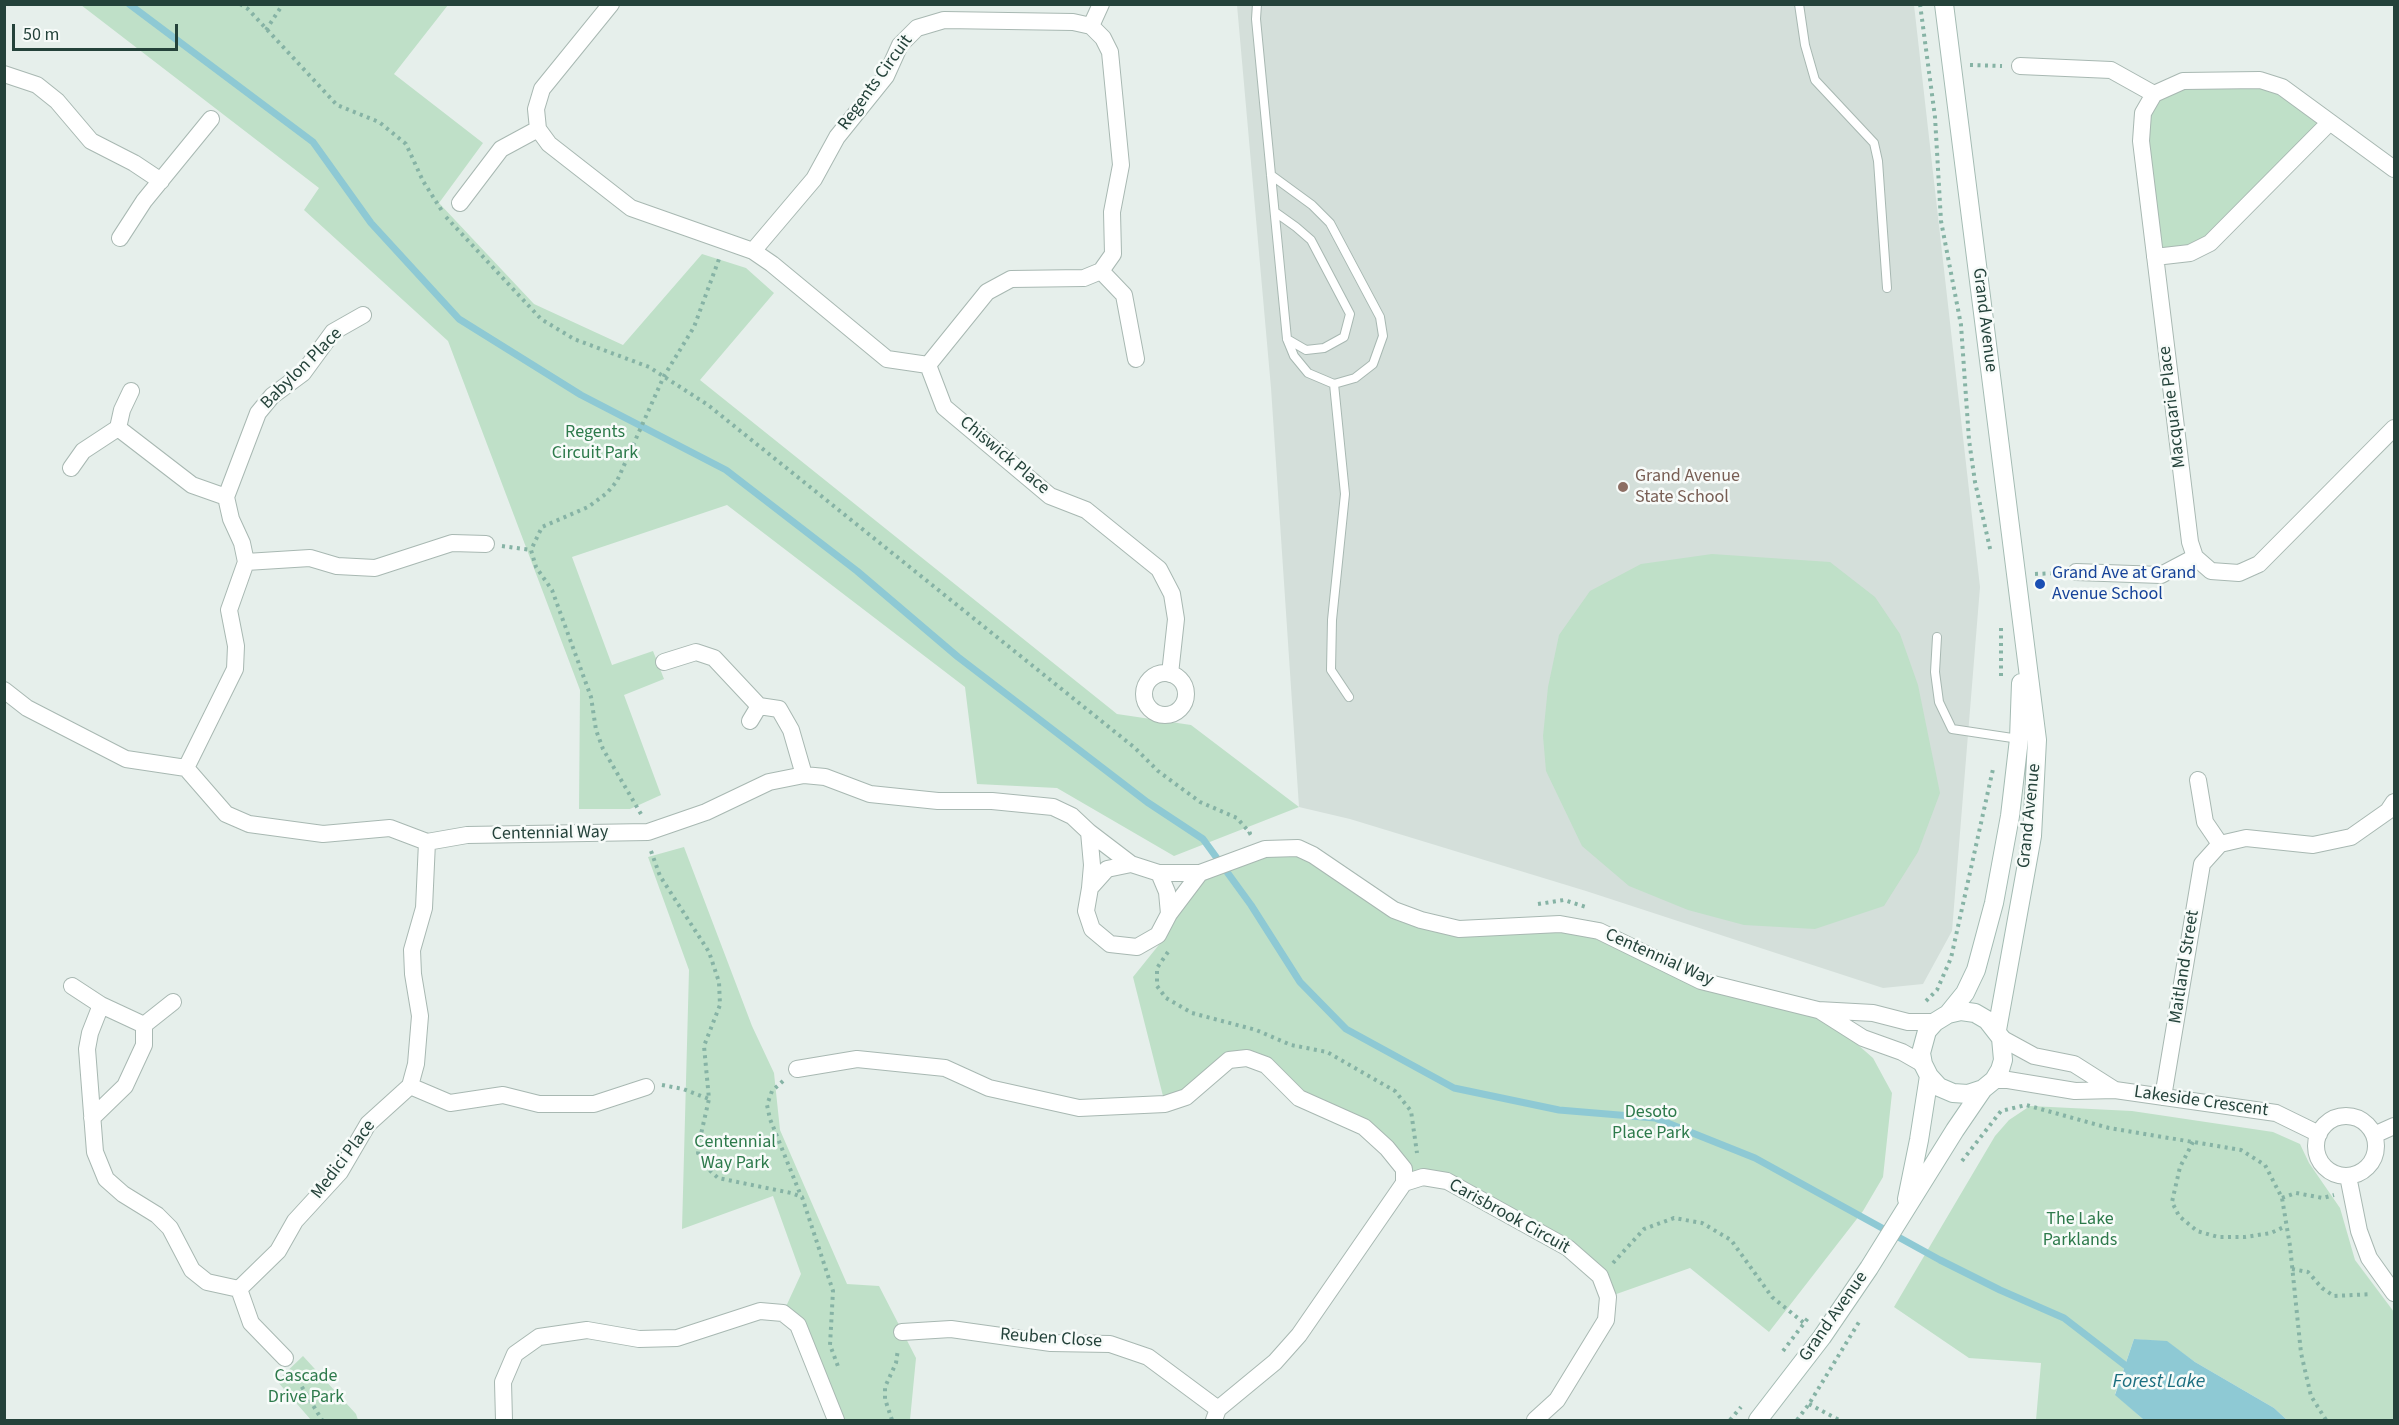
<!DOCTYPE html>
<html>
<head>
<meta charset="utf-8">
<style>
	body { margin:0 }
	#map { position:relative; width:2399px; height:1425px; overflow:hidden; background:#e6efeb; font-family:"Source Sans 3",sans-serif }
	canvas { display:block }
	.frame { position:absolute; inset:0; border:6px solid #24423a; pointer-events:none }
	.scale { position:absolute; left:12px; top:24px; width:166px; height:27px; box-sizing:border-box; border:3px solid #24423a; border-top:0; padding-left:8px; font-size:18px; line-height:21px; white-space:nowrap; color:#24423a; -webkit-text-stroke:4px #f7fbf9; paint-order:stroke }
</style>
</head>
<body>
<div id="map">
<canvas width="2399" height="1425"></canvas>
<div class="frame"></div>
<div class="scale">50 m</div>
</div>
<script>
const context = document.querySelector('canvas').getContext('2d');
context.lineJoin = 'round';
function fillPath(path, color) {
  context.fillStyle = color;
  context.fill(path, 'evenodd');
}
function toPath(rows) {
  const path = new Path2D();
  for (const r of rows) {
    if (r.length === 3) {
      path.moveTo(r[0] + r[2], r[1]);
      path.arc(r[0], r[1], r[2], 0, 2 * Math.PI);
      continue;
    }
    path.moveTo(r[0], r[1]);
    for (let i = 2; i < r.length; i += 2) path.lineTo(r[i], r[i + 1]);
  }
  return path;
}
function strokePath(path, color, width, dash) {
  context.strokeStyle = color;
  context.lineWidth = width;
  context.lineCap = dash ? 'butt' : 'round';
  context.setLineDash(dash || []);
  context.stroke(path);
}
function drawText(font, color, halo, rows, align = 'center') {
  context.font = font + ' "Source Sans 3",sans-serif';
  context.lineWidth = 5;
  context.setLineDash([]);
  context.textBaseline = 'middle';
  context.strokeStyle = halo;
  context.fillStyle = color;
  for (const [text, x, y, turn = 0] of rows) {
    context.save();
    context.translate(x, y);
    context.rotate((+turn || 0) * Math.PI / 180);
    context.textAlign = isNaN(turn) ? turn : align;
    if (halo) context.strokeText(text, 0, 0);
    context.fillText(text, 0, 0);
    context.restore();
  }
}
const built = toPath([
	[1237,5,1914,5,1980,587,1952,931,1923,984,1883,988,1586,891,1350,819,1299,807,1271,388]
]);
const green = toPath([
	[81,5,448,5,394,74,483,143,439,203,534,304,623,345,702,254,746,268,774,293,700,380,1117,714,1191,725,1299,807,1174,856,1057,788,977,784,965,687,727,505,572,557,612,665,653,651,664,679,624,695,661,795,630,809,579,809,580,690,448,341,304,210,319,188],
	[2260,80,2330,122,2210,243,2155,257,2141,141,2154,94,2183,81],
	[1712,554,1830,562,1875,597,1900,634,1918,685,1940,793,1918,852,1884,906,1815,929,1744,925,1688,910,1629,886,1582,846,1546,771,1543,736,1548,687,1559,635,1590,591,1641,564],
	[684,847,752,1026,774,1073,780,1130,847,1284,879,1286,916,1358,910,1420,836,1420,783,1313,801,1274,773,1196,682,1229,689,970,648,857],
	[1281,847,1421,920,1599,931,1701,981,1818,1010,1873,1058,1892,1093,1883,1177,1863,1211,1769,1332,1690,1268,1608,1297,1600,1276,1447,1181,1404,1183,1387,1148,1247,1058,1165,1104,1133,977,1162,941,1200,873],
	[2030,1106,2132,1111,2273,1132,2300,1144,2309,1163,2340,1208,2355,1260,2394,1312,2394,1420,2287,1420,2274,1408,2195,1362,2167,1342,2134,1339,2115,1394,2144,1420,2036,1420,2041,1363,1969,1358,1894,1307,1995,1136,2009,1120],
	[303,1356,356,1414,358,1420,311,1420,277,1381]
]);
const water = toPath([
	[2134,1339,2167,1341,2195,1362,2274,1408,2287,1420,2144,1420,2115,1395]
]);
const stream = toPath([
	[129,4,313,142,371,223,459,319,581,395,726,470,857,571,958,657,1147,802,1203,839,1251,905,1300,982,1346,1029,1454,1088,1559,1110,1655,1118,1755,1158,1940,1260,2000,1290,2064,1318,2130,1369]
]);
const path = toPath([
	[240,4,248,9,337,105,379,122,406,144,423,181,442,211],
	[1920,4,1935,117,1941,221,1961,325,1969,440,1975,482,1991,553],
	[266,30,283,4],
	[1970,65,2002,66],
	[446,217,541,319,574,339,649,367,708,405,1135,748,1158,771,1200,802,1237,818,1250,833,1248,834],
	[502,546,531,550],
	[2035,574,2058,573],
	[2001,628,2001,678],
	[641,814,603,749,596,730,591,697,552,590,536,567,531,550,542,527,588,507,607,493,617,481,664,376,694,327,719,259],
	[651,851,660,876,709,952,719,982,720,1005,704,1046,709,1099,701,1134,698,1153,706,1167,718,1178,791,1193,802,1197,833,1291,830,1345,839,1369],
	[1538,904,1564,900,1586,907],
	[1168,952,1157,968,1157,986,1166,998,1192,1013,1256,1030,1291,1045,1327,1052,1395,1091,1411,1111,1417,1153],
	[1926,1001,1937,990,1951,958,1993,769],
	[783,1081,772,1091,767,1105,770,1119,801,1196],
	[662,1085,683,1089,709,1099],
	[2193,1142,2180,1167,2172,1202,2179,1216,2197,1231,2218,1237,2245,1237,2271,1233,2286,1226],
	[1962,1161,2001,1111,2026,1105,2109,1128,2241,1150,2265,1165,2282,1198,2290,1246,2301,1353,2311,1396,2326,1420],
	[2282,1198,2296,1193,2323,1198,2334,1195],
	[1613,1263,1644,1229,1674,1218,1702,1223,1731,1240,1772,1297,1804,1323],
	[2292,1269,2308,1272,2322,1288,2334,1296,2372,1294],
	[1783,1351,1808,1318],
	[294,1374,322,1420],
	[1809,1404,1839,1420],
	[892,1420,885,1399,885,1387,896,1363,898,1349],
	[1730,1420,1741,1407],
	[1797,1420,1809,1404,1859,1322]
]);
const lane = toPath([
	[1257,4,1256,19,1271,175,1287,339,1294,356,1308,373,1334,384,1355,378,1373,364,1383,336,1380,317,1330,223,1312,205,1271,175],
	[1799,4,1805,45,1815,80,1874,143,1878,161,1887,288],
	[1275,212,1296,227,1311,240,1350,314,1344,337,1324,348,1306,350,1287,339],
	[1334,384,1345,494,1332,620,1331,670,1349,697],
	[1937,637,1935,672,1939,702,1952,729,2019,739]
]);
const street = toPath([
	[611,4,542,89,536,109,538,129,549,144,631,208,753,251,772,264,887,359,928,365],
	[1091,26,1101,4],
	[2020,66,2111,70,2154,94],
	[4,74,37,85,57,101,91,141,134,163,161,181],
	[2394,169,2282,87,2260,80,2183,81,2154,94,2143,113,2141,141,2190,542,2195,557,2211,571,2239,573,2259,564,2394,428],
	[460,203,501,149,538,129],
	[120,238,144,201,211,119],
	[753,251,814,179,837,137,886,76,900,45,917,28,944,20,1073,22,1091,26,1103,38,1110,52,1121,165,1112,212,1113,254,1101,271,1084,278,1011,279,987,292,928,365],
	[2155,257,2190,253,2210,243,2330,122],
	[1101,271,1124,295,1136,359],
	[928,365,944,407,1050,496,1086,510,1159,569,1172,594,1176,619,1170,674],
	[118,428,192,485,226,497],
	[71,468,83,451,118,428,122,410,131,391],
	[246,562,310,558,337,566,375,568,452,543,486,544],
	[2076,572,2161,575,2195,557],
	[664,662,696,652,714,658,759,706],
	[1165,694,21],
	[4,690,27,708,126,759,186,768,226,814,249,824,323,834,390,828,427,842,467,835,648,832,706,812,769,782,804,775,825,777,870,794,938,801,992,801,1053,807,1072,816,1089,832,1131,864],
	[750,721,759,706,779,709,791,730,804,775],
	[186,768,235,669,236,646,229,610,246,562,242,543,231,519,226,497,258,413,272,396,303,373,333,332,363,315],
	[2198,780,2205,822,2220,844],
	[1089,832,1092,865,1090,888],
	[1131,864,1159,873,1167,892,1169,914,1158,935,1137,947,1110,944,1092,929,1086,911,1090,888,1107,869,1131,864],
	[1159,873,1200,873,1265,849,1298,848,1313,855,1394,910,1421,920,1459,929,1560,924,1599,931,1701,981,1818,1010,1873,1013,1908,1022,1935,1022],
	[1169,914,1200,873],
	[72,986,101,1005,144,1025,173,1002],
	[101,1005,90,1033,87,1049,95,1152,106,1179,123,1194,157,1215,170,1228,192,1270,207,1282,239,1289,251,1323,285,1358],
	[1822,1012,1863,1038,1902,1052,1923,1064],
	[2001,1038,2034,1056,2074,1064,2115,1090],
	[797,1069,857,1059,945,1068,989,1088,1079,1108,1165,1104,1186,1097,1229,1060,1247,1058,1266,1065,1299,1098,1364,1127,1387,1148,1404,1169,1404,1183],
	[1994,1080,2008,1080,2075,1091,2115,1090,2276,1113,2319,1134],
	[410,1086,450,1103,503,1095,539,1104,594,1104,646,1087],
	[2163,1097,2202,864,2220,844,2246,838,2313,845,2351,837,2388,811,2394,802],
	[2346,1146,30],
	[92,1118,125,1086,144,1045,144,1025],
	[2374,1135,2394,1126],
	[2348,1176,2359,1231,2369,1258,2394,1293],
	[239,1289,278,1251,295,1221,340,1172,368,1124,410,1086,416,1064,420,1016,413,974,412,950,424,908,427,842],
	[902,1332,951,1329,1051,1343,1110,1344,1148,1357,1218,1409],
	[504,1420,503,1382,515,1354,539,1337,587,1330,639,1339,677,1338,760,1311,783,1313,798,1325,836,1420],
	[1214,1420,1218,1409,1275,1362,1299,1335,1404,1183,1423,1177,1447,1181,1568,1248,1600,1276,1608,1297,1606,1320,1557,1400,1535,1420]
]);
const secondary = toPath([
	[1944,4,2037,740,2032,836,1997,1030],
	[1983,1089,1968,1094,1953,1093,1939,1087,1929,1076,1923,1064,1921,1053,1927,1031,1935,1022,1948,1014,1965,993,1976,970,1994,903,2010,816,2019,739,2021,683],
	[1907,1199,1919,1140,1929,1076],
	[1758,1420,1822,1337,1869,1268,1955,1130,1983,1089,1994,1080,2000,1070,2003,1060,2001,1038,1987,1020,1975,1013,1961,1011,1948,1014]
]);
const markers = [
	[1623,487,6,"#8d6e63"],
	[2040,584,6,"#1a4fb4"]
];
const streetNames = [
	["Regents Circuit",876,83,-54],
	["Grand Avenue",1984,320,83],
	["Babylon Place",302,369,-45],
	["Macquarie Place",2173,407,-97],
	["Chiswick Place",1004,456,40],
	["Grand Avenue",2030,816,-84],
	["Centennial Way",550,834,-1],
	["Centennial Way",1659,958,24],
	["Maitland Street",2185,967,-81],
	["Lakeside Crescent",2201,1102,8],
	["Medici Place",344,1160,-53],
	["Carisbrook Circuit",1509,1217,29],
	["Grand Avenue",1834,1317,-55],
	["Reuben Close",1051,1339,4]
];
const parkNames = [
	["Regents",595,433],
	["Circuit Park",595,454],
	["Desoto",1651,1113],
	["Place Park",1651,1134],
	["Centennial",735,1143],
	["Way Park",735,1164],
	["The Lake",2080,1220],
	["Parklands",2080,1241],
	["Cascade",306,1377],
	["Drive Park",306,1398]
];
const educationNames = [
	["Grand Avenue",1635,477],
	["State School",1635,498]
];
const transitNames = [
	["Grand Ave at Grand",2052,574],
	["Avenue School",2052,595]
];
const waterNames = [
	["Forest Lake",2159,1383]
];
fillPath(built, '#d4dfda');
fillPath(green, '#bfe0c8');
fillPath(water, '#8ec9d4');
strokePath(stream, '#8ec9d4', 7);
strokePath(lane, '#a8b8b2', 10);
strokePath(street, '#a8b8b2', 18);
strokePath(secondary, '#a4bbb3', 20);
strokePath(path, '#86b3a5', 4, [3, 4.5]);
strokePath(lane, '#fff', 8);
strokePath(street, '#fff', 16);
strokePath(secondary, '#fff', 18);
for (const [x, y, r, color] of markers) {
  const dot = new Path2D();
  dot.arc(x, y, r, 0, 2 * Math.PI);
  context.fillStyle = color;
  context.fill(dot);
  strokePath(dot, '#f7fbf9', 2);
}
drawText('18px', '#24423a', '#f7fbf9', streetNames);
drawText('18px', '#2d7a4b', '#f7fbf9', parkNames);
drawText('18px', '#785e54', '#f7fbf9', educationNames, 'left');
drawText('18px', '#164399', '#f7fbf9', transitNames, 'left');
drawText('italic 20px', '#1c6f80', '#f7fbf9', waterNames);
</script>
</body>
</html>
